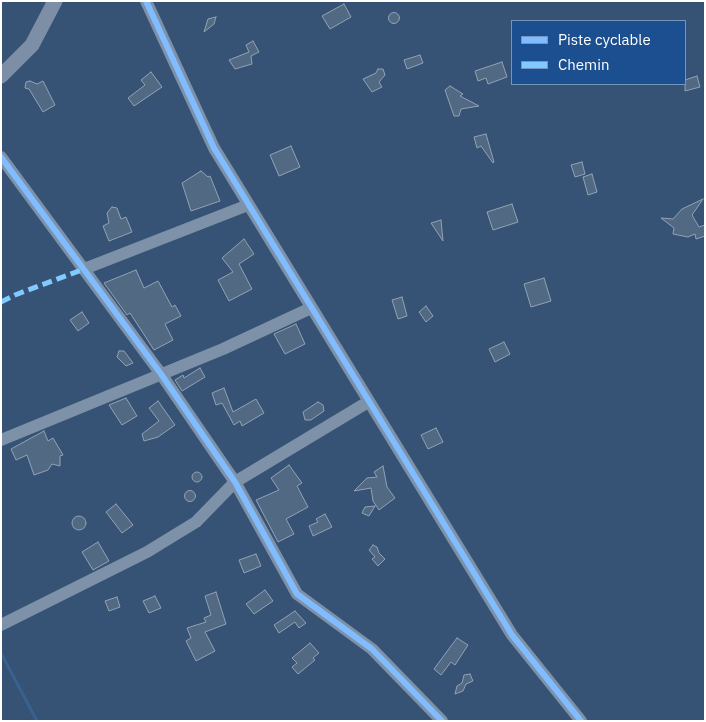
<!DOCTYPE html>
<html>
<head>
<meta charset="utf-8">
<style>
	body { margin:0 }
	#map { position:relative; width:706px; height:722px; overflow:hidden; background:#365274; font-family:"IBM Plex Sans",sans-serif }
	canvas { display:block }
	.frame { position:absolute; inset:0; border:2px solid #fff; pointer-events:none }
	.legend { position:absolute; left:511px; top:20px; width:175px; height:65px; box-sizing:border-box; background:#1b4f8f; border:1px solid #7695bc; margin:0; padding:6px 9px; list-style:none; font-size:15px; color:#fff }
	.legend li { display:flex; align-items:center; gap:10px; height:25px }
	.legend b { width:25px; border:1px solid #7695bc }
</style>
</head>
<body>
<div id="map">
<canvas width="706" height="722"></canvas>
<div class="frame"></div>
<ul class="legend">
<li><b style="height:6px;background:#80bcff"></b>Piste cyclable</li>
<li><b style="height:6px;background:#80caff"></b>Chemin</li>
</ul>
</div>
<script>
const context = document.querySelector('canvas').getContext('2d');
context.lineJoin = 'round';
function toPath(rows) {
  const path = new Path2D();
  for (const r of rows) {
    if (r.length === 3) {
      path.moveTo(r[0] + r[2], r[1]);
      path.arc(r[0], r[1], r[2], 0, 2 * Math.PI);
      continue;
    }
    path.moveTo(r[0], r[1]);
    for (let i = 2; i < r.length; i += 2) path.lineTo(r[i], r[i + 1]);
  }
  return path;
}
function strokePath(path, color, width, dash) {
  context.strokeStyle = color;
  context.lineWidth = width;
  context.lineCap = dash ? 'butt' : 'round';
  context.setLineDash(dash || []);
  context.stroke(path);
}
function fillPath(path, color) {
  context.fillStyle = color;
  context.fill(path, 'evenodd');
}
const stream = toPath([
	[1,653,37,721]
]);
const building = toPath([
	[344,4,351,17,330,29,322,16,344,4],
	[394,18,5.5],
	[216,17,214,24,204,32,208,19,216,17],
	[253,41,259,52,251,56,252,64,235,69,229,60,249,52,246,45,253,41],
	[420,55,423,63,407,69,404,60,420,55],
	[502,62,507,77,488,84,486,78,478,81,475,71,502,62],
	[378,69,383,69,385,75,379,82,382,87,372,92,363,79,376,73,378,69],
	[151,72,162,87,134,106,128,98,145,85,141,80,151,72],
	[697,76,700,87,685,91,685,80,697,76],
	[30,81,37,84,43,81,55,105,43,112,29,89,25,88,26,82,30,81],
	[450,86,463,94,460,96,479,106,461,109,459,116,454,116,445,90,450,86],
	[486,134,494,162,493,163,481,146,477,148,474,137,486,134],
	[291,146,300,167,279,176,270,155,291,146],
	[582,162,585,174,575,177,571,165,582,162],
	[201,171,208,177,210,176,220,201,191,211,182,183,201,171],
	[592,174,597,192,588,195,583,177,592,174],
	[703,199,692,215,699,227,705,225,705,236,696,239,695,234,688,237,673,234,674,228,661,218,673,219,682,209,703,199],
	[512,204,518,222,493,230,487,212,512,204],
	[112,207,117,208,121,219,126,217,132,232,109,241,103,226,109,223,107,213,112,207],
	[441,220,443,241,431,223,441,220],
	[244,239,254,254,239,264,252,289,229,301,218,280,233,272,222,258,244,239],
	[136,270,144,288,158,281,172,307,175,305,181,316,165,324,173,340,154,350,130,313,127,315,104,283,136,270],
	[544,278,551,301,531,307,524,284,544,278],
	[402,297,407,316,398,319,392,300,402,297],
	[426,306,433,316,426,322,419,312,426,306],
	[82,312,89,323,78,331,70,320,82,312],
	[296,324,305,344,285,354,274,334,296,324],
	[504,342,510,354,495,362,489,349,504,342],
	[119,351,124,351,133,363,126,366,117,357,119,351],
	[200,368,205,377,182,391,175,380,183,375,184,378,200,368],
	[224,388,233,412,256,399,264,413,242,426,240,421,234,425,222,403,216,405,212,393,224,388],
	[126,398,137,416,122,425,109,405,126,398],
	[158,401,175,425,158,437,144,441,142,434,159,421,149,408,158,401],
	[318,402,323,405,324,411,311,420,305,420,303,412,318,402],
	[436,428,443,442,428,449,421,435,436,428],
	[44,431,48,441,53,438,63,455,60,456,60,466,52,464,48,470,34,475,27,455,16,460,11,449,44,431],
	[289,465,302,483,297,486,308,507,286,519,294,534,278,542,256,500,279,490,271,478,289,465],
	[383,466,387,487,395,498,379,510,373,501,371,488,354,491,367,478,377,477,374,472,383,466],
	[197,477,5],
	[190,496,5.5],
	[116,504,133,525,122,533,106,512,116,504],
	[375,506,369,516,362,513,365,507,375,506],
	[325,514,332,527,313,536,309,526,318,522,316,519,325,514],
	[79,523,7],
	[98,542,109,561,93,570,82,552,98,542],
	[373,545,377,547,379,553,385,559,378,566,372,559,375,557,369,550,373,545],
	[256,554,261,566,244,573,239,560,256,554],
	[265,590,273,601,254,614,246,604,265,590],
	[216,592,226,624,205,632,215,651,196,661,186,641,191,638,187,628,206,622,204,618,211,615,205,596,216,592],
	[155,596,161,608,149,613,143,601,155,596],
	[117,597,120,607,109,611,105,601,117,597],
	[295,611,306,623,299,628,295,622,279,633,274,625,295,611],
	[457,638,468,645,455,665,451,662,441,675,434,669,457,638],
	[310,643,319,653,313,658,315,660,298,674,292,667,297,663,292,658,310,643],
	[470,674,473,681,466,684,463,691,455,694,457,686,462,683,464,675,470,674]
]);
const minor = toPath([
	[146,1,214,148,512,635,581,721],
	[1,157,161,374,235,482,297,594,372,649,442,721],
	[84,269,248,205],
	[1,440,223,349,311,308],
	[1,625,147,552,196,522,235,482,368,402]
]);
const major = toPath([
	[1,76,32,45,55,1]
]);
const quiet = toPath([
	[1,302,15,295,84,269]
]);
const cycleway = toPath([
	[146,1,214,148,512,635,581,721],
	[1,157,161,374,235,482,297,594,372,649,442,721]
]);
strokePath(stream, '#3b618d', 3);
fillPath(building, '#526984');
strokePath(building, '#92a2b6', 1);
strokePath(minor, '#7d92a8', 12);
strokePath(major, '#7d8ea7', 15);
strokePath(quiet, '#80caff', 5, [10, 5]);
strokePath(cycleway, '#80bcff', 6);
</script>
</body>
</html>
